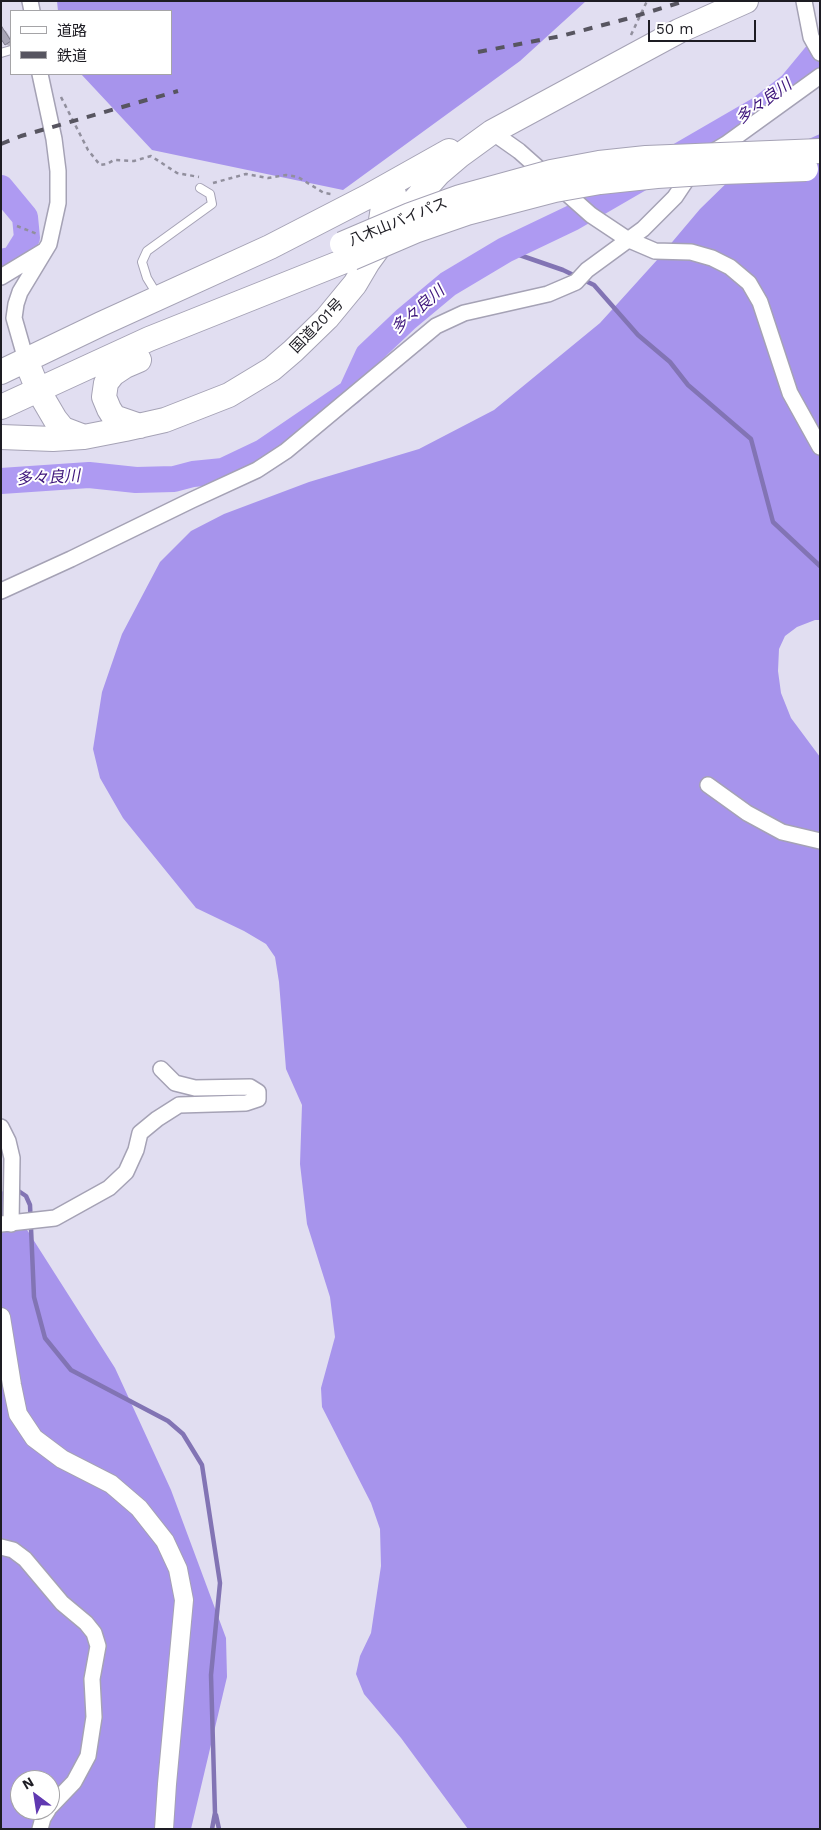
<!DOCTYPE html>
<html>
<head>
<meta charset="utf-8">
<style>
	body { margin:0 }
	#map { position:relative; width:821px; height:1830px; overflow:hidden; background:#e1def1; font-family:"Work Sans","Noto Sans JP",sans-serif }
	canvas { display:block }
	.frame { position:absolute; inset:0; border:2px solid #1d1c23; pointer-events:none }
	.legend { position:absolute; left:10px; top:10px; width:162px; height:65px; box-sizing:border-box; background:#fff; border:1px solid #a5a4a7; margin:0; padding:6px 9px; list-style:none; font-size:15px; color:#1d1c23 }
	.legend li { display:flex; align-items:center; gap:10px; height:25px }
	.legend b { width:25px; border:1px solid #a5a4a7 }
	.north { position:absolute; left:10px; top:1770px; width:50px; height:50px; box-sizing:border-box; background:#fff; border:1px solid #a5a4a7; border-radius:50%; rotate:329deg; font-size:14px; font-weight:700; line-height:20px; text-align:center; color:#1d1c23 }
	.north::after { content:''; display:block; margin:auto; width:18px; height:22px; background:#6039b1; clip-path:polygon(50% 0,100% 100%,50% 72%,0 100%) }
	.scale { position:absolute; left:648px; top:20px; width:108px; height:22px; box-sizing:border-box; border:2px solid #1d1c23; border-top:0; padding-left:6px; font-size:15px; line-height:18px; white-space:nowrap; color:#1d1c23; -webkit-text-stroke:4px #fff; paint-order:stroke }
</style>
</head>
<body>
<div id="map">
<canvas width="821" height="1830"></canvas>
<div class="frame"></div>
<ul class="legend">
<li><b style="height:6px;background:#fff"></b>道路</li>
<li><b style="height:6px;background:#575560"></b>鉄道</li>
</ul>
<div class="north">N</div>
<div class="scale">50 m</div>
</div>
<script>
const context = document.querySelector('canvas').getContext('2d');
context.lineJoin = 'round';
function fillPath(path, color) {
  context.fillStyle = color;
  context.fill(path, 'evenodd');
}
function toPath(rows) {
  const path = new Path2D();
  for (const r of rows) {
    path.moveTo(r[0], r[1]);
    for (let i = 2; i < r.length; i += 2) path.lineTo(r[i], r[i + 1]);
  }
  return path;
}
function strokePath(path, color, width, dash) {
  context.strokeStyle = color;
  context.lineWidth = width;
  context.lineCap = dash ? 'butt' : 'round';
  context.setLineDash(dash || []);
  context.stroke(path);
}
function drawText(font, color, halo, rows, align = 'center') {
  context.font = font + ' "Work Sans","Noto Sans JP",sans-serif';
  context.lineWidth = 4;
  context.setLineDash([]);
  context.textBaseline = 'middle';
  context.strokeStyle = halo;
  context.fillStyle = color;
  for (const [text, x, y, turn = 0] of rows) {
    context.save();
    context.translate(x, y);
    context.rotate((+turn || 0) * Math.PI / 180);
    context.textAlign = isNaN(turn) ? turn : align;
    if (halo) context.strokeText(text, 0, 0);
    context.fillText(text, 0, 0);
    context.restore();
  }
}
const forest = toPath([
	[57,1,586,1,520,61,343,190,152,150,81,74,171,74,171,11,58,11],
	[820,134,820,620,815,620,797,627,785,636,779,649,778,671,781,693,791,718,820,757,820,1829,468,1829,401,1738,364,1694,356,1674,360,1656,371,1633,381,1566,380,1529,371,1503,322,1407,321,1388,335,1337,330,1297,307,1224,300,1164,302,1105,286,1069,279,982,275,957,266,944,244,931,196,908,123,818,100,778,93,749,102,692,122,634,160,562,191,531,224,514,309,482,419,449,494,410,600,323,657,260,700,209,741,169],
	[1,1189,115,1368,171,1490,226,1638,227,1677,191,1829,1,1829],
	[20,1780,50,1780,50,1810,20,1810]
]);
const shadow = toPath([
	[1,29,6,31,11,39,11,45,9,46,5,44,1,37]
]);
const stream = toPath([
	[505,250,563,270,594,285,638,335,670,362,688,385,751,439,773,522,820,566],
	[14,1188,26,1196,30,1205,34,1297,45,1338,71,1370,168,1421,183,1434,202,1465,220,1583,211,1675,215,1813,212,1829],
	[216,1815,219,1829]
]);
const river = toPath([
	[1,188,25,217,27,238,14,259,1,262],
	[1,481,89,475,136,480,174,479,193,474,223,471,263,452,351,392,368,355,406,319,448,284,505,250,572,218,760,109,791,85,820,50]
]);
const building = toPath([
	[2,27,11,41,5,45,1,39,2,27]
]);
const path = toPath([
	[631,35,647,1],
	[61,97,88,150,100,165,107,164,114,160,134,161,151,156,177,173,199,177],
	[213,183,246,174,268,178,286,175,298,177,324,193,331,194],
	[17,226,37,234]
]);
const service = toPath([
	[1,53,11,50],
	[158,296,147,278,142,262,147,251,212,204,210,194,200,188]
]);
const minor = toPath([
	[30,1,32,11],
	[804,1,811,37,820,53],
	[492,132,519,151,591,215,627,239,655,251,691,252,712,258,730,267,749,283,760,302,790,393,820,447],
	[711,153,726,144,820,76],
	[1,277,44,251],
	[26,360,14,318,16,304,20,292,49,244,58,203,58,171,54,139,40,74],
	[1,591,71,559,192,500,257,470,286,451,436,326,464,313,548,294,576,282,587,270,643,229,675,197,693,170],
	[708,785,747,813,782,832,820,841],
	[1,1127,8,1141,12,1158,11,1224],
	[1,1224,55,1218,109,1188,126,1172,136,1150,140,1133,157,1119,179,1105,246,1103,258,1099,258,1092,250,1087,195,1088,175,1083,161,1069],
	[1,1547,13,1550,25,1559,62,1603,86,1623,94,1633,98,1646,92,1679,94,1717,88,1756,74,1782,50,1807],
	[40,1829,43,1818,48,1810]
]);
const tertiary = toPath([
	[1,1317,12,1385,18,1414,34,1438,62,1459,111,1484,139,1508,165,1541,178,1569,184,1600,167,1784,164,1829]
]);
const trunk = toPath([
	[373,246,380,227,383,207,380,190,394,194],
	[26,360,38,390,55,419,63,429,84,437,125,429,165,420,229,395,272,369,293,351,327,318,355,284,368,262,405,211,439,173,459,156,492,132,629,58,679,31,746,1],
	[139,360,125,366,113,374,106,383,104,397,109,409,114,417,140,426],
	[1,372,101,324,270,247,367,197,449,151],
	[1,407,149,339,352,258],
	[1,437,53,439,83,437]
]);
const rail = toPath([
	[478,52,561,36,626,19,685,1],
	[1,144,21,136,178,91]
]);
const trunkBridge = toPath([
	[342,244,410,215,460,197,551,172,599,163,646,158,820,151],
	[352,258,415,231,467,213,555,190,600,182,657,176,721,172,806,169]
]);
const streetNames = [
	["八木山バイパス",398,222,-22],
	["国道201号",317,326,-46]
];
const waterNames = [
	["多々良川",764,102,-36],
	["多々良川",418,310,-41],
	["多々良川",48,478,-3]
];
fillPath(forest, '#a794ec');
fillPath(shadow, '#0003');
strokePath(stream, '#8274b4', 4.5);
strokePath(river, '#ae9af2', 26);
fillPath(building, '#a8a5b7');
strokePath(building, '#7c798b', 1);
strokePath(service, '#a5a2b5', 10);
strokePath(minor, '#a5a2b5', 18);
strokePath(tertiary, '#a5a2b5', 20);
strokePath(trunk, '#a5a2b5', 26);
strokePath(path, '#918f9d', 2.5, [4, 4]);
strokePath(service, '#fff', 8);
strokePath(minor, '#fff', 15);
strokePath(tertiary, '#fff', 18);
strokePath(trunk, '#fff', 24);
strokePath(rail, '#575560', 4, [9, 9]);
strokePath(trunkBridge, '#a5a2b5', 26, []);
strokePath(trunkBridge, '#fff', 24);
drawText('15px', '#1d1c23', '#fff', streetNames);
drawText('italic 16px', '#3d157b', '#fff', waterNames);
</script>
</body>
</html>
